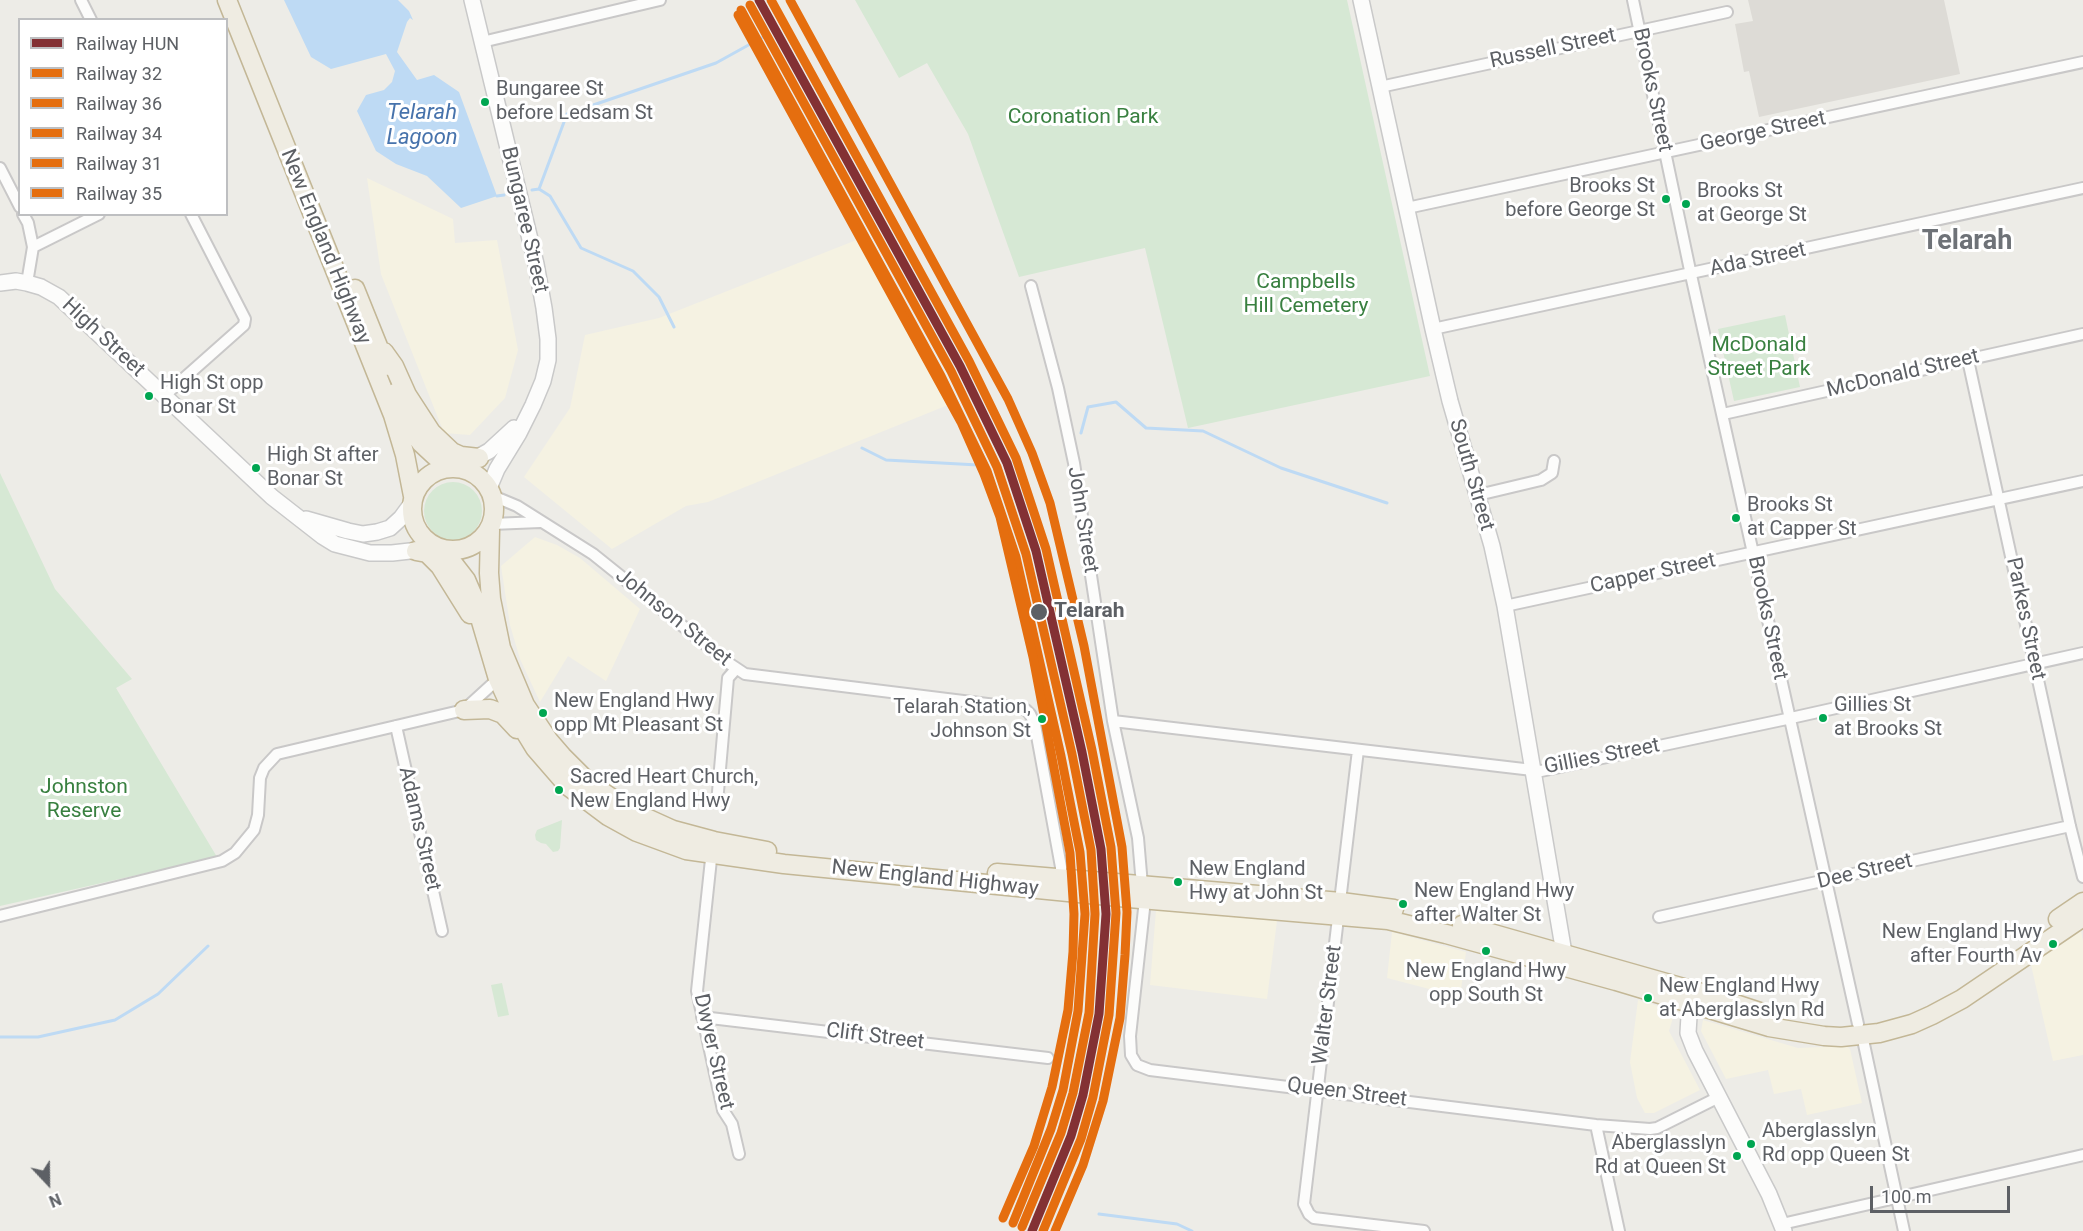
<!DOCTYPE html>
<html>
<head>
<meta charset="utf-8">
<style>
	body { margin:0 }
	#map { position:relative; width:2083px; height:1231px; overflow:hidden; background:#edece7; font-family:Roboto,sans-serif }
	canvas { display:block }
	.legend { position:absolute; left:18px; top:18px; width:210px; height:198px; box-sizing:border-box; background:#fff; border:2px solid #bebfc1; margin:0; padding:8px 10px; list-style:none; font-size:18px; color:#5d6065 }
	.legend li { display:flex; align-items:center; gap:12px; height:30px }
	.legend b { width:30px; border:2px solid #bebfc1 }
	.north { position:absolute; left:18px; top:1153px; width:60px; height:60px; -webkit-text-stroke:4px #fff; paint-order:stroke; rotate:158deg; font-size:16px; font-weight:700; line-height:24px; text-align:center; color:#5d6065 }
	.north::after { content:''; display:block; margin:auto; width:21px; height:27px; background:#5d6065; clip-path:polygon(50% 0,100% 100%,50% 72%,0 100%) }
	.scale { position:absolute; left:1870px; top:1186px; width:140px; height:27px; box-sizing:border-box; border:3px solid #5d6065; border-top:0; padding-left:8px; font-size:18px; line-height:21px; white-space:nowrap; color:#5d6065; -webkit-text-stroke:4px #fff; paint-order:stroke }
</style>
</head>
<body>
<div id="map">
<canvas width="2083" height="1231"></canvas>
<ul class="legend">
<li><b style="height:8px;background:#833134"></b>Railway HUN</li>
<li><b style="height:8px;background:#e56e0f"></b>Railway 32</li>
<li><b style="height:8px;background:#e56e0f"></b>Railway 36</li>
<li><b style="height:8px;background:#e56e0f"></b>Railway 34</li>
<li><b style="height:8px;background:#e56e0f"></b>Railway 31</li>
<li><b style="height:8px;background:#e56e0f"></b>Railway 35</li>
</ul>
<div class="north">N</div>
<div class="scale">100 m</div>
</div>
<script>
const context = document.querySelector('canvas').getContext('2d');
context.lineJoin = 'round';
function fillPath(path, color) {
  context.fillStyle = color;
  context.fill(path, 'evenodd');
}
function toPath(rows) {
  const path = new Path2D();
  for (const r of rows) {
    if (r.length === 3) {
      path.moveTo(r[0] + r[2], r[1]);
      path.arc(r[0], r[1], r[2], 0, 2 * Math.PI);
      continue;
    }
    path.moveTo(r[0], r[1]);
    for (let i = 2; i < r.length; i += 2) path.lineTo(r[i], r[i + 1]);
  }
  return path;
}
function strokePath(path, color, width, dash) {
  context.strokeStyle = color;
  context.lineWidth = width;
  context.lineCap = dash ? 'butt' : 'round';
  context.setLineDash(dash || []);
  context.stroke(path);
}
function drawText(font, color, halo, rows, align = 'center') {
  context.font = font + ' Roboto,sans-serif';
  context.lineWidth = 6;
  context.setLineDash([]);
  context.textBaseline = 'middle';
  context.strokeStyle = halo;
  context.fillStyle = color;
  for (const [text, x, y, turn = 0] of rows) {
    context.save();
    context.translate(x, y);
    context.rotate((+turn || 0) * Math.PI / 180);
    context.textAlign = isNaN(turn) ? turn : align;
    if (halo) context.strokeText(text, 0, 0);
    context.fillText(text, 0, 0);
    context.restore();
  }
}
const commercial = toPath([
	[367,178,453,219,455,243,497,240,518,350,505,398,470,435,444,433,381,274],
	[859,239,948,405,708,502,686,506,612,549,524,477,570,408,585,335,659,318],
	[535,537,557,545,580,558,640,609,606,681,568,656,540,702,520,659,510,625,501,566],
	[1156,910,1277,921,1267,999,1150,985],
	[2081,931,2083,941,2083,1055,2053,1061,2031,965],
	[1392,932,1466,952,1460,997,1387,978],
	[1638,1000,1675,1011,1669,1031,1700,1090,1654,1113,1645,1113,1637,1098,1630,1062],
	[1703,1020,1798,1048,1846,1046,1850,1049,1862,1103,1807,1115,1801,1089,1774,1094,1768,1070,1726,1079,1701,1031]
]);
const education = toPath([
	[1748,0,1944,0,1960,74,1759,117,1749,71,1744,72,1735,24,1753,21]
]);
const green = toPath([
	[855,0,1347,0,1430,376,1188,428,1145,248,1019,277,968,134,927,63,899,78],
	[1785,315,1800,387,1734,401,1718,329],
	[0,473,55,589,132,679,116,688,217,857,0,906],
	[453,511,29],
	[562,820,560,848,558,851,553,852,546,844,541,843,536,840,535,835,537,830],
	[502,983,509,1015,498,1017,491,985]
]);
const water = toPath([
	[284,0,398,0,409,11,413,20,410,18,407,22,397,52,417,80,434,75,459,92,497,196,461,208,427,176,396,164,376,151,357,111,366,95,384,90,392,82,395,71,386,54,331,69,311,57]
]);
const stream = toPath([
	[539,189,567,114,716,63,763,37],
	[532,190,539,189,550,196,581,248,633,271,659,297,674,327],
	[497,196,504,195],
	[1081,433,1088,407,1116,402,1146,428,1203,431,1281,468,1387,503],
	[862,448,886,460,978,465],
	[0,1037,38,1037,115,1020,158,994,208,946],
	[1099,1214,1177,1224,1192,1231]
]);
const street = toPath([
	[81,0,91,20],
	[1633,0,1691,275,1858,1024],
	[482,42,660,0],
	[1380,87,1727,12],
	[0,168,20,207],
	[1407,208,2083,62],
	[23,214,28,223,33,247,27,283],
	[33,247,99,214],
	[1031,286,1058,388,1074,463,1113,721,1138,838,1144,909,1130,1036,1131,1055,1137,1065,1150,1070,1596,1125,1650,1129,1657,1128,1719,1097],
	[1433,329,2083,188],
	[1968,360,2070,826,2083,877],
	[164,396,244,325,245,319,191,214],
	[1723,414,2083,334],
	[1478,495,1541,480,1552,473,1554,461],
	[493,496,517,506,593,554,730,664,745,674,1020,708,1026,710,1030,714,1035,725,1061,867,1061,882],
	[492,524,540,522],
	[1505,606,2083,481],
	[1113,721,1541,771,1782,720,2083,653],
	[396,726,442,931],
	[1358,750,1304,1204,1309,1214,1314,1218,1424,1231],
	[717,803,728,678,736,669],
	[712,850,697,991,723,1110,732,1124,739,1154],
	[0,916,222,861,235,853,254,830,258,815,260,778,264,768,277,754,464,710,498,679],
	[1659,917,2070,826],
	[702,1017,1048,1058],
	[1862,1035,1904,1231],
	[1596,1125,1619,1231],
	[1782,1224,2083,1155]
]);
const secondary = toPath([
	[472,0,536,264,544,308,548,339,548,360,543,381,533,405,519,433,497,469,489,488],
	[1361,0,1433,329,1450,401,1492,546,1505,606,1564,953],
	[0,283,16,281,27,283,41,287,59,297,272,497,322,536,335,544,370,553,392,553,428,549],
	[458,468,489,451,514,428],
	[306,519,348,531,363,534,377,532,390,528,401,518,412,503],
	[1688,994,1692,1005,1689,1016,1688,1033,1695,1051,1769,1194,1784,1231]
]);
const highway = toPath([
	[227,0,393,415,405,455,413,496],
	[355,289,386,366],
	[384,352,394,366,407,395,431,432,452,452,461,456,479,458],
	[397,392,411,428,421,443,435,456,453,467],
	[453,509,41],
	[490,530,489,573,491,599,501,648,525,705,549,741,562,756,589,783,631,811,673,830,714,841,767,851],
	[442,549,466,580,475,601,498,679,513,712,535,748,568,786,608,816,637,832,686,850,784,864,1129,898,1388,920,1446,934,1616,981,1769,1027,1824,1036,1841,1037,1879,1033,1912,1024,1932,1015,1962,999,2083,917],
	[416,551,427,553,440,566,470,614],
	[464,710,490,709,503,714,517,729],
	[997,873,1341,902,1394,909],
	[2058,919,2083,902],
	[1462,925,1705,994,1772,1016]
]);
const rail1 = toPath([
	[759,0,960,366,1007,463,1036,551,1082,752,1101,849,1106,914,1099,1014,1083,1095,1071,1136,1032,1231]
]);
const rail2 = toPath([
	[750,5,951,371,997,467,1026,554,1072,754,1091,850,1095,914,1089,1013,1073,1093,1061,1133,1022,1227]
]);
const rail3 = toPath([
	[771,0,969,361,1016,458,1046,549,1092,750,1111,847,1116,913,1109,1015,1093,1097,1081,1139,1043,1231]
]);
const rail4 = toPath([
	[741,10,941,376,987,471,1016,557,1061,756,1080,852,1085,914,1078,1011,1063,1090,1051,1129,1013,1223]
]);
const rail5 = toPath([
	[790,0,1008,399,1032,453,1050,503,1084,646,1122,847,1127,912,1125,955,1120,1018,1103,1101,1083,1165,1055,1231]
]);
const rail6 = toPath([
	[738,15,961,422,984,474,1000,517,1033,657,1070,853,1074,914,1073,952,1068,1010,1052,1087,1034,1146,1003,1218]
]);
const markers = [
	[485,102,5,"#00a651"],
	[1666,199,5,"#00a651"],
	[1686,204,5,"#00a651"],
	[149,396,5,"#00a651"],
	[256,468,5,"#00a651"],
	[1736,518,5,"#00a651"],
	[1039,612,9,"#5d6065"],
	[543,713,5,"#00a651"],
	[1823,718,5,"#00a651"],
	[1042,719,5,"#00a651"],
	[559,790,5,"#00a651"],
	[1178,882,5,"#00a651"],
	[1403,904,5,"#00a651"],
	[2053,944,5,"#00a651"],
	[1486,951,5,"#00a651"],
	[1648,998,5,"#00a651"],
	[1751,1144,5,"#00a651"],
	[1737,1156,5,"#00a651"]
];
const busNames = [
	["Bungaree St",496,90],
	["before Ledsam St",496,114],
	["Brooks St",1655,187,"right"],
	["before George St",1655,211,"right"],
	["Brooks St",1697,192],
	["at George St",1697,216],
	["High St opp",160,384],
	["Bonar St",160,408],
	["High St after",267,456],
	["Bonar St",267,480],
	["Brooks St",1747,506],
	["at Capper St",1747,530],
	["New England Hwy",554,702],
	["opp Mt Pleasant St",554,726],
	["Gillies St",1834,706],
	["at Brooks St",1834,730],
	["Telarah Station,",1031,708,"right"],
	["Johnson St",1031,732,"right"],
	["Sacred Heart Church,",570,778],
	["New England Hwy",570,802],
	["New England",1189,870],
	["Hwy at John St",1189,894],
	["New England Hwy",1414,892],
	["after Walter St",1414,916],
	["New England Hwy",2042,933,"right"],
	["after Fourth Av",2042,957,"right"],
	["New England Hwy",1486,972,"center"],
	["opp South St",1486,996,"center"],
	["New England Hwy",1659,987],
	["at Aberglasslyn Rd",1659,1011],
	["Aberglasslyn",1762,1132],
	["Rd opp Queen St",1762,1156],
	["Aberglasslyn",1726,1144,"right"],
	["Rd at Queen St",1726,1168,"right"]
];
const streetNames = [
	["Russell Street",1553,49,-12],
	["Brooks Street",1652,90,78],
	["George Street",1763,132,-12],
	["Bungaree Street",524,220,77],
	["New England Highway",325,247,68],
	["Ada Street",1758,260,-12],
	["High Street",103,338,43],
	["McDonald Street",1903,374,-13],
	["South Street",1471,475,74],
	["John Street",1082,520,81],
	["Capper Street",1653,574,-12],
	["Johnson Street",673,618,39],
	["Brooks Street",1767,618,78],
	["Parkes Street",2025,619,78],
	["Gillies Street",1602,757,-11],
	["Adams Street",419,829,77],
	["Dee Street",1865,872,-13],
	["New England Highway",935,879,6],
	["Walter Street",1328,1005,-83],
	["Clift Street",875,1037,7],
	["Dwyer Street",713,1052,77],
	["Queen Street",1347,1093,7]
];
const parkNames = [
	["Coronation Park",1083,118],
	["Campbells",1306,283],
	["Hill Cemetery",1306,307],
	["McDonald",1759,346],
	["Street Park",1759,370],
	["Johnston",84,788],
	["Reserve",84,812]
];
const stopNames = [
	["Telarah",1054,612]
];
const waterNames = [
	["Telarah",422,113],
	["Lagoon",422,138]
];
const districtNames = [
	["Telarah",1967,242]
];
fillPath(commercial, '#f5f2e2');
fillPath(education, '#dddbd6');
fillPath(green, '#d6e8d4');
fillPath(water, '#bedaf4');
strokePath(stream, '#bedaf4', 3);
strokePath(street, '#c9c8c8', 14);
strokePath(secondary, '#c9c9c9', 18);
strokePath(highway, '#c3b796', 21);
strokePath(street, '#fcfcfb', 10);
strokePath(secondary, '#fcfcfb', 15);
strokePath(highway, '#efece2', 18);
strokePath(rail1, '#833134', 9);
strokePath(rail2, '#e56e0f', 9);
strokePath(rail3, '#e56e0f', 9);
strokePath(rail4, '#e56e0f', 9);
strokePath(rail5, '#e56e0f', 9);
strokePath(rail6, '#e56e0f', 9);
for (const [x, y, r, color] of markers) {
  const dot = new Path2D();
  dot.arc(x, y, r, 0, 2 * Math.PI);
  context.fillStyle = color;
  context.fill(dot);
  strokePath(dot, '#fff', 2);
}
drawText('20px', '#5d6065', '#fff', busNames, 'left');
drawText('21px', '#5d6065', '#fff', streetNames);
drawText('21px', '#398040', '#fff', parkNames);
drawText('bold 21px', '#5d6065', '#fff', stopNames, 'left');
drawText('italic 22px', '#4773ac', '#fff', waterNames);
drawText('bold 27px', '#6e7277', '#fff', districtNames);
</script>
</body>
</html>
